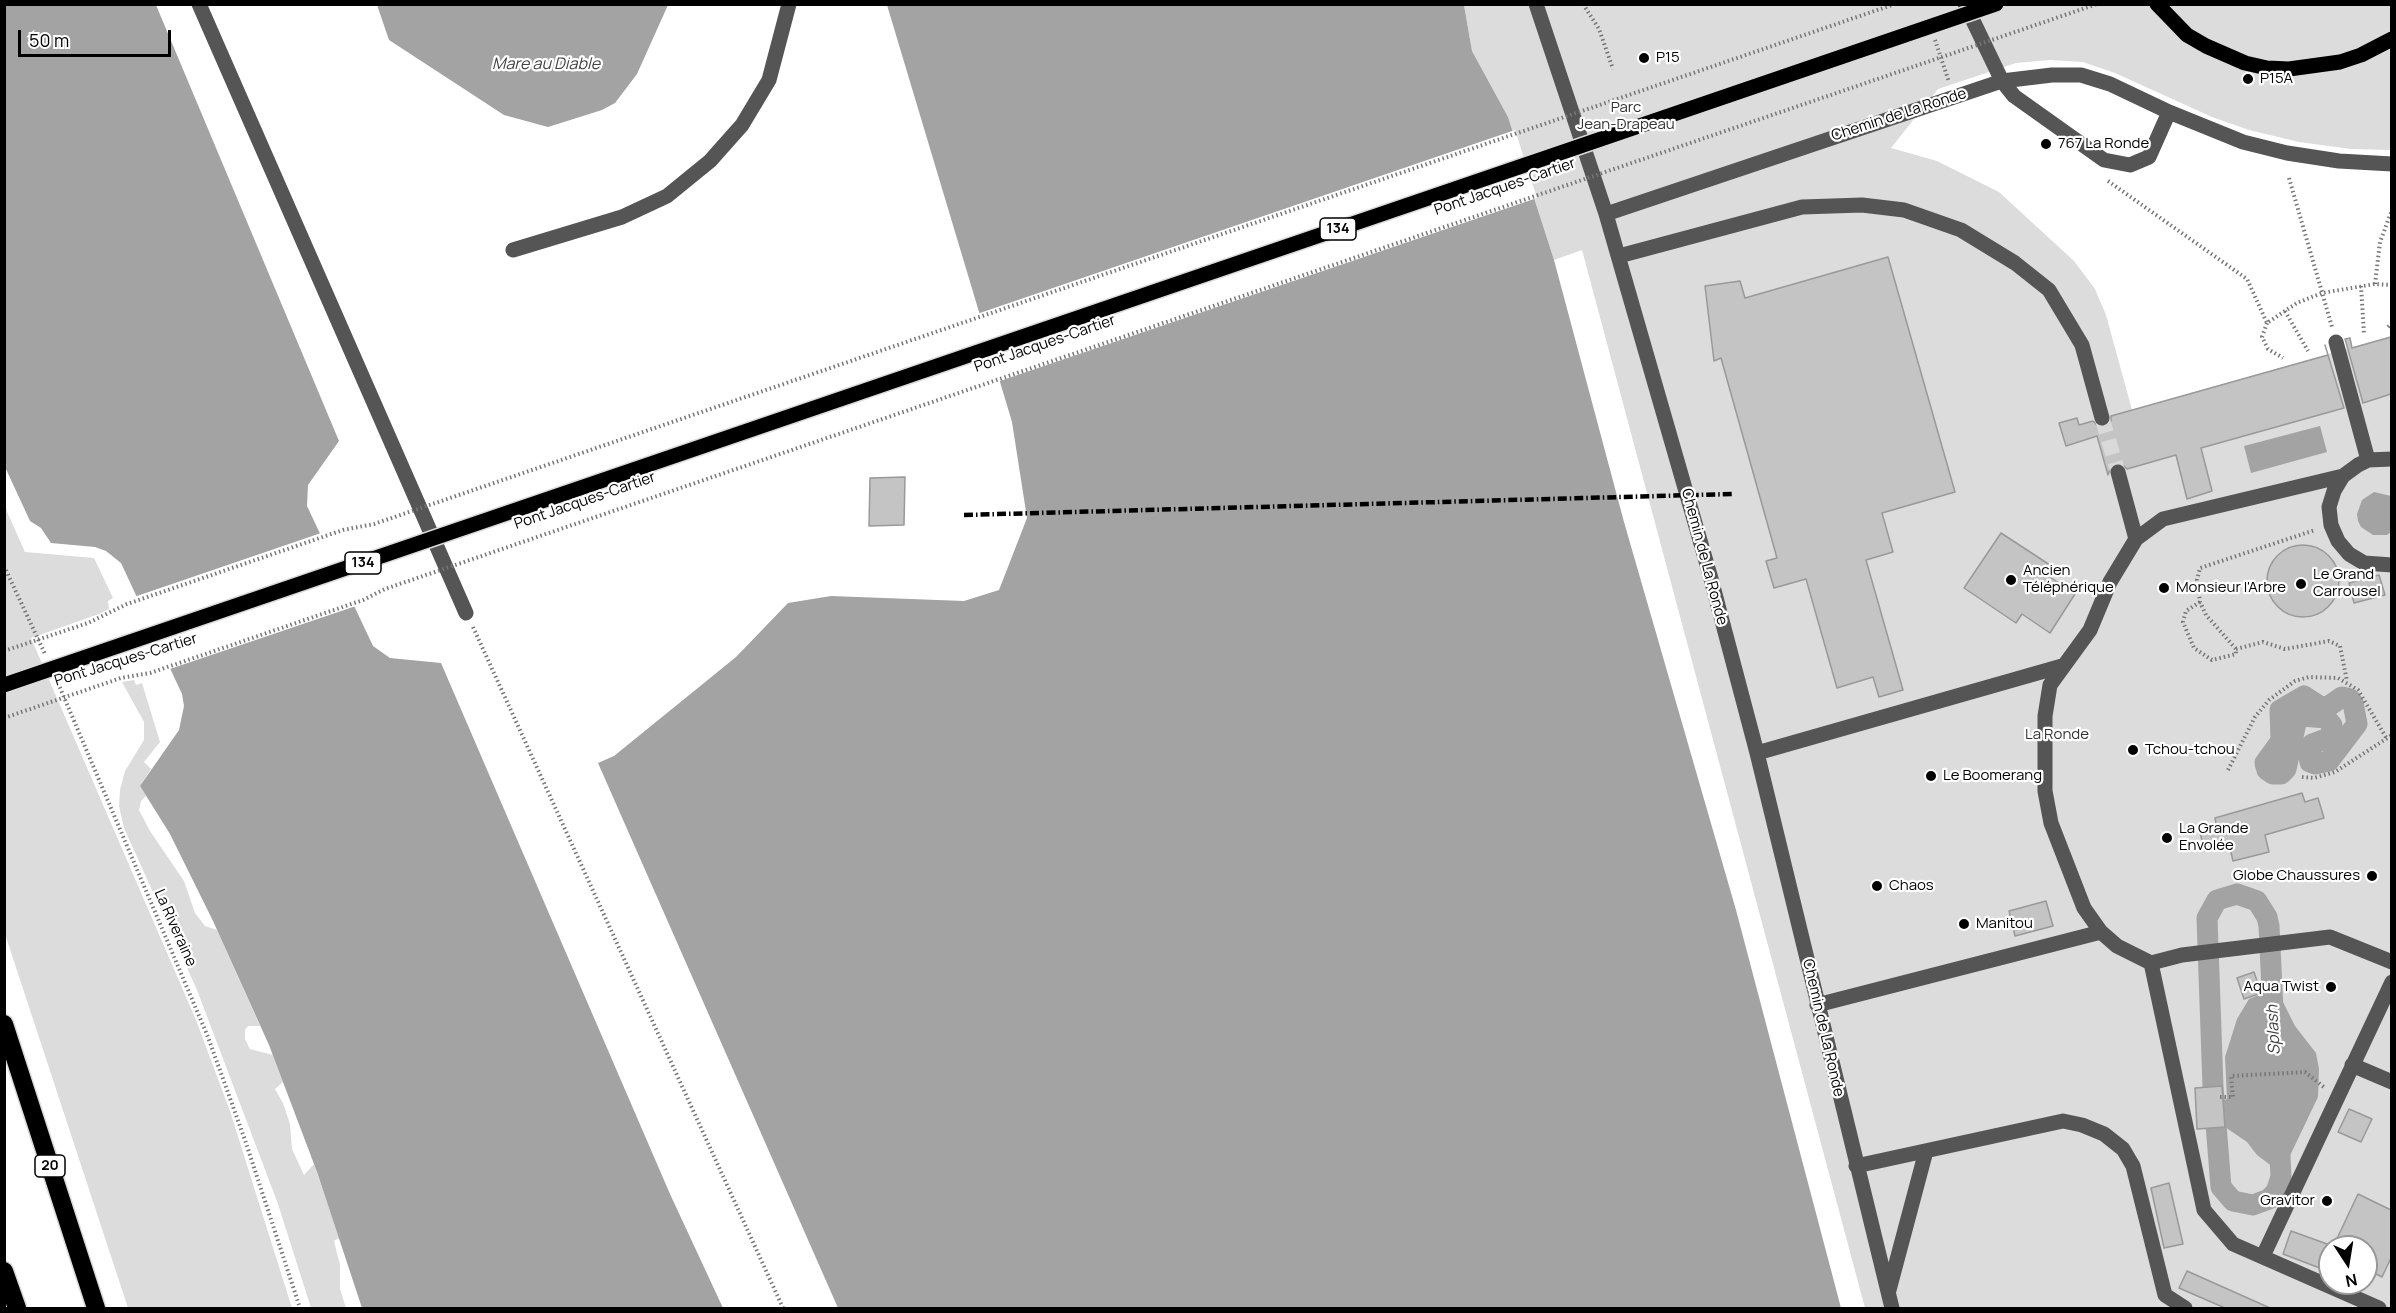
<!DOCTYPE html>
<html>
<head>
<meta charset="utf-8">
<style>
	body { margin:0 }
	#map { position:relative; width:2396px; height:1313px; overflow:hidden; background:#fff; font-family:Manrope,sans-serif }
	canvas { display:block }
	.frame { position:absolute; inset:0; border:6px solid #000; pointer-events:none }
	.north { position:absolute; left:2318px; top:1235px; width:60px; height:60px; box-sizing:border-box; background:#fff; border:2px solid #999; border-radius:50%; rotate:168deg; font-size:16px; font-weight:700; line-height:24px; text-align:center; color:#000 }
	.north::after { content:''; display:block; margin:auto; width:21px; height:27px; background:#000; clip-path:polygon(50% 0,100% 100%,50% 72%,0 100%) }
	.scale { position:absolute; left:18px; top:30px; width:153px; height:27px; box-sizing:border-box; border:3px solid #000; border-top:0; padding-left:8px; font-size:18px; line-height:21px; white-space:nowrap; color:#000; -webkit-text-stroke:4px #fff; paint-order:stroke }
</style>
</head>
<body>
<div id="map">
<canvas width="2396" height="1313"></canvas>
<div class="frame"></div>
<div class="north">N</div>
<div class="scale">50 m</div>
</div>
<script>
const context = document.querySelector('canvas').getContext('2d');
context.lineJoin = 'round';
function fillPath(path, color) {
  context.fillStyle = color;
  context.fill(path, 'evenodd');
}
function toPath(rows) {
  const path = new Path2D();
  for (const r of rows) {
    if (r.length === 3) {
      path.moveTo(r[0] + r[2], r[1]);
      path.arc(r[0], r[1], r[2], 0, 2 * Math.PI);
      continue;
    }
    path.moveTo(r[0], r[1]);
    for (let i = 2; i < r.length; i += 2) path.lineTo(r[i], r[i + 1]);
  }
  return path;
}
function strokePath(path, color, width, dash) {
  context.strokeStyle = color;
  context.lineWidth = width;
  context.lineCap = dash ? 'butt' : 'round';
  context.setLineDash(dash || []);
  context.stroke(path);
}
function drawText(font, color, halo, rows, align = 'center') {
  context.font = font + ' Manrope,sans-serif';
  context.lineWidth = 4.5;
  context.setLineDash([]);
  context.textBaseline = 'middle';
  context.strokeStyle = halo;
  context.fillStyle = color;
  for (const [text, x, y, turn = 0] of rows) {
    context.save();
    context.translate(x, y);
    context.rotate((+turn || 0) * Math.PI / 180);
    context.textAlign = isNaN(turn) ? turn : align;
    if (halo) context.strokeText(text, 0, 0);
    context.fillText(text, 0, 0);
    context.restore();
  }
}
const green = toPath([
	[1464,5,2391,5,2391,150,2351,149,2299,142,2249,130,2212,117,2115,73,2083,62,2050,60,2016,63,1938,89,1891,148,1937,161,1999,192,2074,261,2095,289,2106,315,2132,410,2391,336,2391,1308,1865,1308,1582,250,1554,260,1508,117,1472,51],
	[2330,1247,2366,1247,2366,1283,2330,1283],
	[4,505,25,552,94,558,113,598,108,601,109,609,99,614,31,638,196,1020,230,1111,292,1308,128,1308,5,934],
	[134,680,136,685,142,683,160,742,144,762,151,769,140,786,146,796,141,801,139,810,150,831,184,881,195,913,205,926,217,930,260,1026,248,1026,245,1030,245,1039,250,1049,273,1055,283,1082,275,1089,283,1103,290,1124,292,1149,304,1175,314,1164,339,1238,334,1241,340,1265,340,1289,346,1308,311,1308,278,1204,197,990,124,828,119,806,120,790,125,771,144,740,144,722,122,682]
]);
const water = toPath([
	[5,5,156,5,339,441,308,485,307,506,373,646,390,658,441,663,670,1194,723,1308,362,1308,317,1172,269,1045,213,921,170,834,140,786,179,730,184,706,182,694,121,563,106,551,95,547,51,543,41,528,30,521,5,467],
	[377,5,377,4,668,5,637,74,615,103,602,110,548,127,504,115,389,40],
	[887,5,1464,5,1472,51,1508,117,1554,260,1624,522,1736,910,1841,1308,838,1308,598,763,614,756,736,657,788,603,831,596,964,601,999,590,1027,518,1012,422],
	[2320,426,2327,452,2251,473,2244,446],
	[2374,492,2391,496,2391,532,2387,535,2373,535,2361,527,2358,521,2357,514,2362,500],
	[2279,994,2295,1026,2316,1053,2319,1069,2318,1097,2285,1166,2273,1167,2257,1155,2247,1142,2225,1127,2223,1100,2227,1099,2225,1057,2237,1019,2249,999,2258,995]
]);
const pier = toPath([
	[1515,130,1537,198,997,382,977,314],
	[324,532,356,606,167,670,134,597]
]);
const canal = toPath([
	[2304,696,2321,707,2329,706,2342,697,2350,699,2353,703,2357,724,2329,761,2315,764,2310,762,2308,751,2312,744,2331,737,2332,725,2326,718,2302,716,2296,723,2286,769,2281,774,2273,774,2267,770,2265,763,2281,741,2280,710,2304,696],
	[2237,894,2257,901,2267,917,2269,926,2281,1177,2276,1192,2269,1199,2253,1205,2233,1201,2221,1187,2213,1087,2207,918,2217,900,2237,894]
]);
const building = toPath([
	[1888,257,1955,492,1882,513,1893,552,1866,560,1903,690,1879,697,1873,677,1837,688,1806,579,1774,588,1766,561,1777,558,1721,358,1714,361,1705,286,1740,281,1745,298,1888,257],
	[2391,337,2391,394,2363,403,2345,339,2350,338,2352,348,2391,337],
	[2325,345,2344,408,2201,448,2212,491,2187,499,2176,455,2127,469,2121,463,2115,463,2111,466,2108,475,2097,436,2066,446,2059,423,2077,418,2079,425,2093,421,2099,427,2105,427,2111,421,2111,416,2328,355,2325,345],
	[905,477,904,525,869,526,870,478,905,477],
	[2001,533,2053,567,2047,575,2075,594,2050,633,2022,614,2016,623,1964,588,2001,533],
	[2303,581,36],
	[2379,575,2385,595,2354,603,2349,583,2379,575],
	[2302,793,2305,802,2318,798,2324,818,2265,835,2269,852,2233,861,2229,844,2205,851,2200,833,2217,828,2215,818,2302,793],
	[2046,901,2053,926,2015,936,2009,911,2046,901],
	[2254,972,2261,993,2244,999,2237,978,2254,972],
	[2222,1086,2225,1127,2197,1129,2195,1088,2222,1086],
	[2349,1109,2372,1119,2361,1142,2338,1132,2349,1109],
	[2169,1183,2183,1244,2164,1248,2151,1188,2169,1183],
	[2358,1194,2391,1210,2391,1258,2382,1277,2366,1269,2366,1247,2333,1247,2358,1194],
	[2291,1231,2330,1245,2330,1272,2283,1254,2291,1231],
	[2187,1271,2270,1308,2225,1308,2179,1288,2187,1271]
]);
const minorTunnel = toPath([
	[2102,418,2118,472]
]);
const path = toPath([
	[1583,4,1599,29,1613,69],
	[1935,40,1949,82],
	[2289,178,2332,327],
	[2108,181,2247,279,2267,323,2297,303,2322,293,2375,284,2392,285],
	[2375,284,2380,242,2392,210],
	[2361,286,2364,334],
	[2285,311,2308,351],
	[2267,323,2262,337,2268,349,2283,358],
	[2388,327,2392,323],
	[4,566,45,654],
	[2200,602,2186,611,2183,622,2194,648,2212,660,2236,654,2236,649,2206,615,2200,602,2197,580,2200,568,2315,530],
	[473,627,783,1308],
	[2236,649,2263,642,2285,649,2329,641,2340,646,2347,681],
	[58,683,208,1037,245,1140,300,1308],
	[2228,770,2255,717,2269,700,2295,681,2309,677,2338,678,2358,690,2387,739],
	[2302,777,2314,778,2335,772,2392,735],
	[2220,1097,2233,1097,2231,1076,2305,1072,2325,1088]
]);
const minor = toPath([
	[199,4,466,613],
	[1536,4,1606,214,1710,575,1757,753,1892,1308],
	[1965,4,2002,81,2014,96,2104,160,2130,165,2149,157,2169,112],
	[1606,214,2002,81,2052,75,2081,75,2110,84,2169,112,2243,142,2287,153,2339,161,2392,164],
	[513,250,622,217,667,196,710,161,742,125,769,80,789,4],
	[1619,256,1802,207,1862,205,1904,210,1961,230,2015,263,2049,290,2082,345,2102,418],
	[2336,342,2368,460],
	[2392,459,2368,460,2358,465,2343,476,2334,491,2329,507,2331,525,2338,541,2349,554,2364,563,2392,565],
	[2118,472,2136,539],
	[2343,476,2163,519,2136,539,2110,582,2090,630,2050,685,2045,716,2045,791,2051,823,2084,908,2101,932,2117,946,2151,963,2204,1210,2233,1244,2379,1308],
	[1757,753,2062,666],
	[2151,963,2182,955,2330,937,2392,962],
	[1817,1005,2101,932],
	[2352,1065,2392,1082],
	[1856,1166,2063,1121,2082,1125,2104,1134,2123,1149,2133,1166,2165,1295,2185,1308],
	[2263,1256,2392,982],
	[1889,1290,1926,1151]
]);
const major = toPath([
	[2157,4,2187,35,2206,46,2245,63,2267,68,2289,69,2340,62,2361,55,2392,39]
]);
const highway = toPath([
	[4,1024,96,1308],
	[4,1271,17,1308]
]);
const rail = toPath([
	[964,515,1732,494]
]);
const pathBridge = toPath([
	[4,651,88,623,127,604,343,530,374,524,1895,4],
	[4,718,121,678,150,673,363,600,385,589,2097,4]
]);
const majorBridge = toPath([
	[4,685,1996,4]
]);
const markers = [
	[1644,58,6,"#000"],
	[2248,79,6,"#000"],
	[2046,144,6,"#000"],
	[2011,580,6,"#000"],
	[2301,584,6,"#000"],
	[2164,588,6,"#000"],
	[2133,750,6,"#000"],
	[1931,776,6,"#000"],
	[2167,838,6,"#000"],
	[2372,876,6,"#000"],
	[1877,886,6,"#000"],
	[1964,924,6,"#000"],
	[2331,987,6,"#000"],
	[2327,1201,6,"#000"]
];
const shields = [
	[1338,229,36],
	[363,563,36],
	[50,1166,30]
];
const shieldNames = [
	["134",1338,229],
	["134",363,563],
	["20",50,1166]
];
const poiNames = [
	["P15",1656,58],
	["P15A",2260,79],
	["767 La Ronde",2058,144],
	["Ancien",2023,571],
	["Téléphérique",2023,588],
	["Le Grand",2313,575],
	["Carrousel",2313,592],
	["Monsieur l'Arbre",2176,588],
	["Tchou-tchou",2145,750],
	["Le Boomerang",1943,776],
	["La Grande",2179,829],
	["Envolée",2179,846],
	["Globe Chaussures",2360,876,"right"],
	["Chaos",1889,886],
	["Manitou",1976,924],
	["Aqua Twist",2319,987,"right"],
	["Gravitor",2315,1201,"right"]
];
const parkNames = [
	["Parc",1626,108],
	["Jean-Drapeau",1626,125],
	["La Ronde",2057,735]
];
const streetNames = [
	["Chemin de La Ronde",1899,115,-18],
	["Pont Jacques-Cartier",1505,187,-19],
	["Pont Jacques-Cartier",1045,344,-19],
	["Pont Jacques-Cartier",585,501,-19],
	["Chemin de La Ronde",1704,557,75],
	["Pont Jacques-Cartier",126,660,-17],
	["La Riveraine",175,928,66],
	["Chemin de La Ronde",1823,1028,77]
];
const waterNames = [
	["Mare au Diable",546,65],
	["Splash",2274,1030,-93]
];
fillPath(green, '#dcdcdc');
fillPath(water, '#a3a3a3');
fillPath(pier, '#fff');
strokePath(canal, '#a3a3a3', 21);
fillPath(building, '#c4c4c4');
strokePath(building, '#999', 1.5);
strokePath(minorTunnel, '#d9d9d9', 15, [15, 8]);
strokePath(major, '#dbdbdb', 18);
strokePath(highway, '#dbdbdb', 21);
strokePath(path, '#777', 4, [1.5, 3]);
strokePath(minor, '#555', 15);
strokePath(major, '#000', 15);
strokePath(highway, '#000', 18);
strokePath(rail, '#000', 4.5, [9, 3, 1.5, 3]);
strokePath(majorBridge, '#dbdbdb', 18, []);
strokePath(pathBridge, '#777', 4, [1.5, 3]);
strokePath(majorBridge, '#000', 15);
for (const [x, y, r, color] of markers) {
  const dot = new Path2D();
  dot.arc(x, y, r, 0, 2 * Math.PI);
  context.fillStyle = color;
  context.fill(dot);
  strokePath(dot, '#fff', 2);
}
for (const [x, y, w] of shields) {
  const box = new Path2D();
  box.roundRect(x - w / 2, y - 11, w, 22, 4.5);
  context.fillStyle = '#fff';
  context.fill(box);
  strokePath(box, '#000', 1.5);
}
drawText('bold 14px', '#000', null, shieldNames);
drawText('15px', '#000', '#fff', poiNames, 'left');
drawText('15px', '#333', '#fff', parkNames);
drawText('15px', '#000', '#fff', streetNames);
drawText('italic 16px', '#444', '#fff', waterNames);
</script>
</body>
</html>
